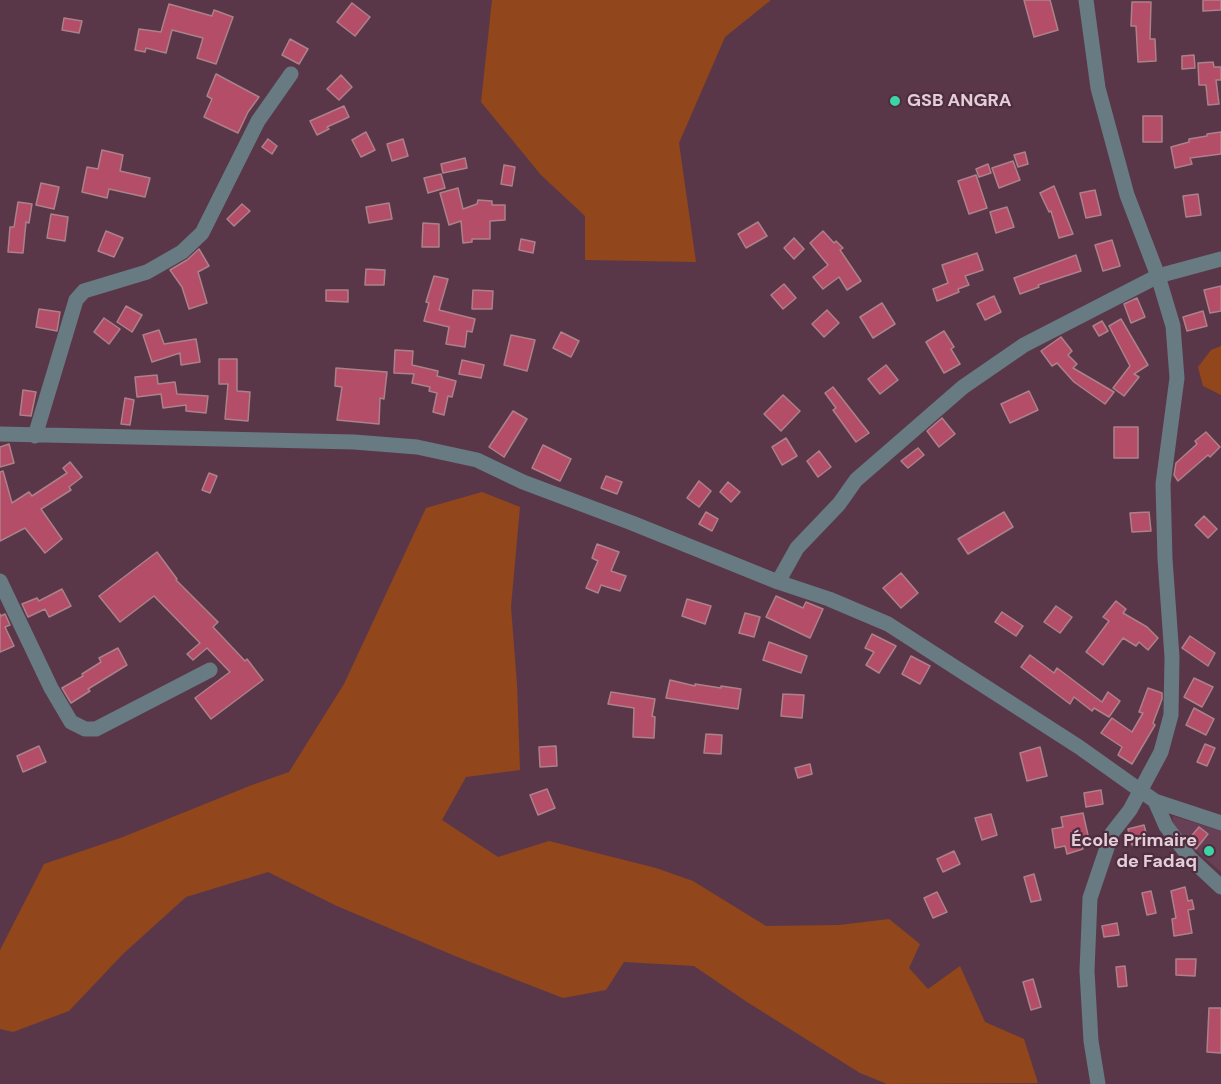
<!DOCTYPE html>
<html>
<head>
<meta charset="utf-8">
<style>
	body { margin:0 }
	canvas { display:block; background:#593749 }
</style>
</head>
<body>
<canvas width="1221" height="1084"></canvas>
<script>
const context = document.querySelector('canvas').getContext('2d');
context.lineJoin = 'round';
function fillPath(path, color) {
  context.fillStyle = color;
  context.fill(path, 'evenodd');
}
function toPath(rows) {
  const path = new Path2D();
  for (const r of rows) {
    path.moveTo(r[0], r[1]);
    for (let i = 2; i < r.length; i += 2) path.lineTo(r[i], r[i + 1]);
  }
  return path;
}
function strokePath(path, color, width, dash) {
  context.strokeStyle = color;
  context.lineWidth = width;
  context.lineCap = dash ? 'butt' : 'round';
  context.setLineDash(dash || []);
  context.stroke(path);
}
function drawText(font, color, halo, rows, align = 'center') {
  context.font = font + ' "DM Sans",sans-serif';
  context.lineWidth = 4.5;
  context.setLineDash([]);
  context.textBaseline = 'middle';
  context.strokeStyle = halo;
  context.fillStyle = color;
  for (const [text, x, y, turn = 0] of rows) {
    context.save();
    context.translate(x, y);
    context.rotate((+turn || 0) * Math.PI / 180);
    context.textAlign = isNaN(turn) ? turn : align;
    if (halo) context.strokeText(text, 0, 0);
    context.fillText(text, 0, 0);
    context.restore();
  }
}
const built = toPath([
	[1173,816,1221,831,1221,872,1173,830]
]);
const green = toPath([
	[492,0,771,0,725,37,679,143,696,262,585,260,585,216,541,175,481,102],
	[1221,346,1221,395,1203,386,1198,367,1211,350],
	[482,492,520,507,511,607,517,684,520,770,466,777,442,820,498,857,549,841,656,868,693,881,766,926,839,925,889,919,920,944,909,968,928,989,960,966,985,1022,1024,1039,1038,1083,887,1084,860,1073,747,1002,694,966,624,962,606,990,563,998,455,956,337,906,268,872,186,897,123,954,69,1011,13,1032,0,1029,0,950,44,864,123,837,252,785,289,772,344,684,426,508]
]);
const building = toPath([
	[1024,0,1050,0,1058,30,1034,37,1024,0],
	[1203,0,1221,0,1221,10,1203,11,1203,0],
	[1132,2,1151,2,1150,39,1155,39,1156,61,1138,62,1136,26,1131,26,1132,2],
	[352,3,370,17,355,36,337,22,352,3],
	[169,4,212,16,214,10,233,17,216,64,197,58,203,38,172,30,166,53,146,48,145,52,135,50,139,29,161,32,169,4],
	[64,18,82,21,79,33,62,30,64,18],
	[290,39,308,49,299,64,282,55,290,39],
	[1194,55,1195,68,1182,69,1182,56,1194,55],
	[1213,62,1214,67,1221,67,1221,80,1216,80,1219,104,1208,105,1206,85,1199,85,1198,63,1213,62],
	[216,74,259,97,248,112,238,133,204,117,212,99,207,96,216,74],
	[341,75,352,87,339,100,327,89,341,75],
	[344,106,349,117,327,127,329,129,317,135,310,121,344,106],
	[1143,116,1162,116,1162,142,1143,142,1143,116],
	[366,132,375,150,361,157,352,140,366,132],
	[1221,132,1221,154,1190,158,1192,164,1175,168,1171,147,1189,142,1189,139,1207,136,1207,134,1221,132],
	[268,139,277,146,272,154,262,147,268,139],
	[403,139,408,156,392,161,387,144,403,139],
	[102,150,123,155,120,171,150,178,145,197,109,189,107,198,82,192,87,167,98,169,102,150],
	[1025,152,1028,164,1018,167,1014,155,1025,152],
	[465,158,467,168,443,173,441,164,465,158],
	[1013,161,1020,180,999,188,992,168,1013,161],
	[988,164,991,173,979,177,976,169,988,164],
	[504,165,515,167,512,186,501,184,504,165],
	[441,174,445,188,428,193,424,178,441,174],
	[976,175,987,208,969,214,958,181,976,175],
	[41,183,59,187,54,209,36,205,41,183],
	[1054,186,1073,234,1059,238,1051,211,1049,212,1040,193,1054,186],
	[458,188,463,209,477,204,478,200,492,201,492,205,505,205,505,220,490,221,490,239,472,239,472,242,463,243,461,221,449,225,440,193,458,188],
	[1095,190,1101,215,1086,218,1080,193,1095,190],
	[1198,194,1201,215,1186,217,1183,196,1198,194],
	[18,202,32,204,29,223,26,222,23,253,8,252,10,227,14,227,18,202],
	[389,203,392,219,369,223,366,207,389,203],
	[242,204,250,211,234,226,227,219,242,204],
	[1007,207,1014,227,996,233,990,212,1007,207],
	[51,214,68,217,65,241,47,238,51,214],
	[758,222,767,236,746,248,738,234,758,222],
	[423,223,439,224,439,247,422,247,423,223],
	[106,231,123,238,114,257,98,251,106,231],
	[823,231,834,243,836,241,843,248,840,250,861,281,847,290,839,277,823,289,813,277,828,265,810,243,823,231],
	[794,238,804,249,794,259,784,248,794,238],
	[521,239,535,242,533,253,519,250,521,239],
	[1112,240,1120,266,1103,271,1095,245,1112,240],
	[199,249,209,266,198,272,207,303,189,309,182,287,170,270,187,260,199,249],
	[977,253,983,270,965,276,969,285,958,289,959,292,937,301,933,289,948,283,942,265,977,253],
	[1076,255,1081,271,1038,285,1039,287,1020,294,1014,278,1076,255],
	[366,269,385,270,384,285,365,285,366,269],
	[434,276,448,279,439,310,475,319,472,332,467,331,465,347,446,344,449,327,424,321,429,303,426,302,434,276],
	[784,284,796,298,783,309,771,295,784,284],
	[1221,286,1221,311,1210,313,1204,290,1221,286],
	[326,290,348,290,348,302,326,301,326,290],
	[473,290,493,291,492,309,472,309,473,290],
	[994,296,1001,312,985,320,977,304,994,296],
	[1137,298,1145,317,1131,323,1124,304,1137,298],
	[882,303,895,324,873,338,860,317,882,303],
	[126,306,142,315,132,332,117,322,126,306],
	[39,309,60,312,57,331,36,327,39,309],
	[827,310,839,323,824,337,812,324,827,310],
	[1203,311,1207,326,1187,331,1183,317,1203,311],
	[104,318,120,329,109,344,94,332,104,318],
	[1121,319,1148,365,1134,374,1139,377,1124,396,1113,388,1130,366,1109,326,1121,319],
	[1102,321,1108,331,1099,336,1093,326,1102,321],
	[159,330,164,344,196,339,200,362,181,365,180,353,152,362,143,335,159,330],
	[944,331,954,347,951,349,960,364,944,373,926,342,944,331],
	[561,332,579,341,571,357,553,348,561,332],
	[511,335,535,340,527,371,504,365,511,335],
	[1061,337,1072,351,1068,355,1077,364,1073,368,1114,392,1105,404,1074,382,1057,363,1052,366,1041,351,1061,337],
	[395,350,413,351,412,365,438,371,437,376,456,381,452,397,448,396,444,415,433,412,437,393,429,391,430,387,412,383,414,374,394,373,395,350],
	[219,359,237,359,237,391,250,392,248,421,225,419,228,384,219,384,219,359],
	[462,360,484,365,481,378,459,374,462,360],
	[886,365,898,380,880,394,868,379,886,365],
	[336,368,387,372,384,399,380,398,379,424,337,420,342,387,335,386,336,368],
	[157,375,158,384,175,382,177,394,208,396,206,413,186,411,186,405,163,408,161,394,137,397,135,377,157,375],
	[833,387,869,433,856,442,833,410,836,408,825,393,833,387],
	[23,390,36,392,31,416,20,415,23,390],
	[1029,391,1038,410,1010,423,1001,404,1029,391],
	[783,395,800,411,781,431,764,414,783,395],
	[125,398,134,400,130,425,121,424,125,398],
	[513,411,527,419,504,457,489,447,513,411],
	[942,418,955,434,939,447,927,431,942,418],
	[1114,427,1138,427,1138,458,1114,458,1114,427],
	[1206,432,1220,447,1210,457,1208,455,1178,481,1174,475,1176,463,1197,444,1195,441,1206,432],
	[786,438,797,456,782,465,772,447,786,438],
	[9,444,14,463,0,467,0,447,9,444],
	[543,445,571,459,560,481,532,468,543,445],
	[918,448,924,455,908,468,901,461,918,448],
	[819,451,831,467,818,477,807,461,819,451],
	[70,462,82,477,69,487,71,490,41,509,62,539,45,553,25,528,0,541,0,472,3,471,12,503,29,492,32,496,67,473,63,468,70,462],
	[209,473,217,476,210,493,202,490,209,473],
	[606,476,622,482,617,494,601,488,606,476],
	[699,481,711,491,699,507,687,498,699,481],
	[728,482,740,492,731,502,720,492,728,482],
	[706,512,718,519,712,531,699,524,706,512],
	[1004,512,1013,527,968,554,958,539,1004,512],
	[1149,512,1151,531,1132,532,1130,513,1149,512],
	[1204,516,1217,529,1208,538,1195,525,1204,516],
	[597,544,619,552,611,571,626,576,620,591,601,585,598,593,586,588,598,561,592,558,597,544],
	[157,552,177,579,176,580,218,622,213,627,245,661,247,659,263,680,211,719,195,698,230,672,207,648,193,660,187,654,200,643,154,596,120,622,99,596,157,552],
	[901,573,918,593,901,608,883,588,901,573],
	[62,589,71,606,49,617,45,609,28,617,22,604,37,598,39,601,62,589],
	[776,596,803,608,806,602,823,609,810,638,766,617,776,596],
	[687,599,711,606,705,624,682,616,687,599],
	[1116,601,1126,609,1123,613,1147,627,1158,638,1148,650,1139,642,1136,646,1123,638,1103,665,1086,652,1109,621,1103,617,1116,601],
	[1056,606,1072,617,1060,633,1044,622,1056,606],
	[1002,612,1023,626,1016,636,995,622,1002,612],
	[745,613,760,617,754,637,739,633,745,613],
	[0,614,1,616,5,614,10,625,5,627,14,646,0,652,0,614],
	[872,634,896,646,879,673,866,665,874,652,865,648,872,634],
	[1190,636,1215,653,1208,666,1182,648,1190,636],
	[769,642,807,656,801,673,763,660,769,642],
	[118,648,127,665,88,689,90,691,71,703,62,688,83,676,82,674,101,662,99,658,118,648],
	[1030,655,1054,673,1057,668,1102,702,1108,692,1120,701,1109,717,1094,708,1092,711,1074,697,1070,704,1021,667,1030,655],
	[911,656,930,666,920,684,902,674,911,656],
	[1194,678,1213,687,1202,707,1184,697,1194,678],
	[670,680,695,686,695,684,721,688,721,686,741,689,738,709,666,698,670,680],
	[1148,688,1162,693,1162,699,1153,723,1155,725,1132,764,1118,755,1122,747,1101,733,1112,718,1132,732,1143,713,1139,712,1148,688],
	[611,692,655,699,652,716,655,717,654,738,633,737,634,708,608,704,611,692],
	[783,694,804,695,802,718,781,716,783,694],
	[1194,708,1214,719,1206,735,1186,725,1194,708],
	[706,734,722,735,721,754,704,753,706,734],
	[1205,744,1215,748,1207,766,1197,762,1205,744],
	[39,746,46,762,23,772,17,756,39,746],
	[556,746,557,766,540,767,539,747,556,746],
	[1040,747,1047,776,1027,781,1020,753,1040,747],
	[810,764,812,774,798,778,795,768,810,764],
	[547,789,555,808,538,815,530,795,547,789],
	[1101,790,1103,804,1086,807,1084,793,1101,790],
	[1083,813,1089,840,1080,842,1083,849,1067,854,1065,846,1055,848,1052,829,1063,827,1061,817,1083,813],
	[991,814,997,835,982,840,975,818,991,814],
	[1144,825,1148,841,1132,845,1128,829,1144,825],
	[1199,827,1208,834,1196,849,1188,840,1199,827],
	[954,851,960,864,943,872,937,859,954,851],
	[1034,874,1041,900,1031,902,1024,877,1034,874],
	[1185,887,1188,901,1192,900,1194,909,1188,910,1192,933,1174,936,1172,919,1176,918,1171,891,1185,887],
	[1151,891,1156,913,1147,915,1142,893,1151,891],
	[937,892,947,912,933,918,924,898,937,892],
	[1117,923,1119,935,1104,937,1102,926,1117,923],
	[1176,959,1196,959,1195,976,1176,975,1176,959],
	[1125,966,1127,986,1118,987,1116,967,1125,966],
	[1033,979,1041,1007,1031,1010,1023,982,1033,979],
	[1209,1008,1221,1008,1221,1053,1207,1052,1209,1008]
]);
const minor = toPath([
	[1086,0,1098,88,1127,195,1158,276,1173,326,1177,378,1163,484,1165,559,1172,657,1171,715,1161,752,1130,810,1112,833,1090,898,1087,971,1091,1041,1098,1084],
	[0,434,354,442,417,447,477,460,523,482,632,523,778,582,829,599,888,624,1079,747,1155,801,1221,823],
	[35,436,76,300,84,291,147,272,182,252,202,233,258,121,291,74],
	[0,581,51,688,71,722,85,729,96,729,210,670],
	[778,582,797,548,839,504,856,480,963,387,1024,345,1158,276,1221,259],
	[1155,801,1166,826,1190,858,1221,887]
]);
const markers = [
	[895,101,6,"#3cd4a4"],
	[1209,851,6,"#3cd4a4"]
];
const poiNames = [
	["GSB ANGRA",907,101],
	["École Primaire",1197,841,"right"],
	["de Fadaq",1197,862,"right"]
];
fillPath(built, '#684055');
fillPath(green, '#91461b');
fillPath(building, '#b44d67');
strokePath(building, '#ad8189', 1.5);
strokePath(minor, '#687a82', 15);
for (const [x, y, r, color] of markers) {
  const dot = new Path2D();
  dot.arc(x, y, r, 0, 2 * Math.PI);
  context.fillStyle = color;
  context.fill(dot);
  strokePath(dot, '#4e2d3f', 2);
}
drawText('bold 18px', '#e4cfd9', '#4e2d3f', poiNames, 'left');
</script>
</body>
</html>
